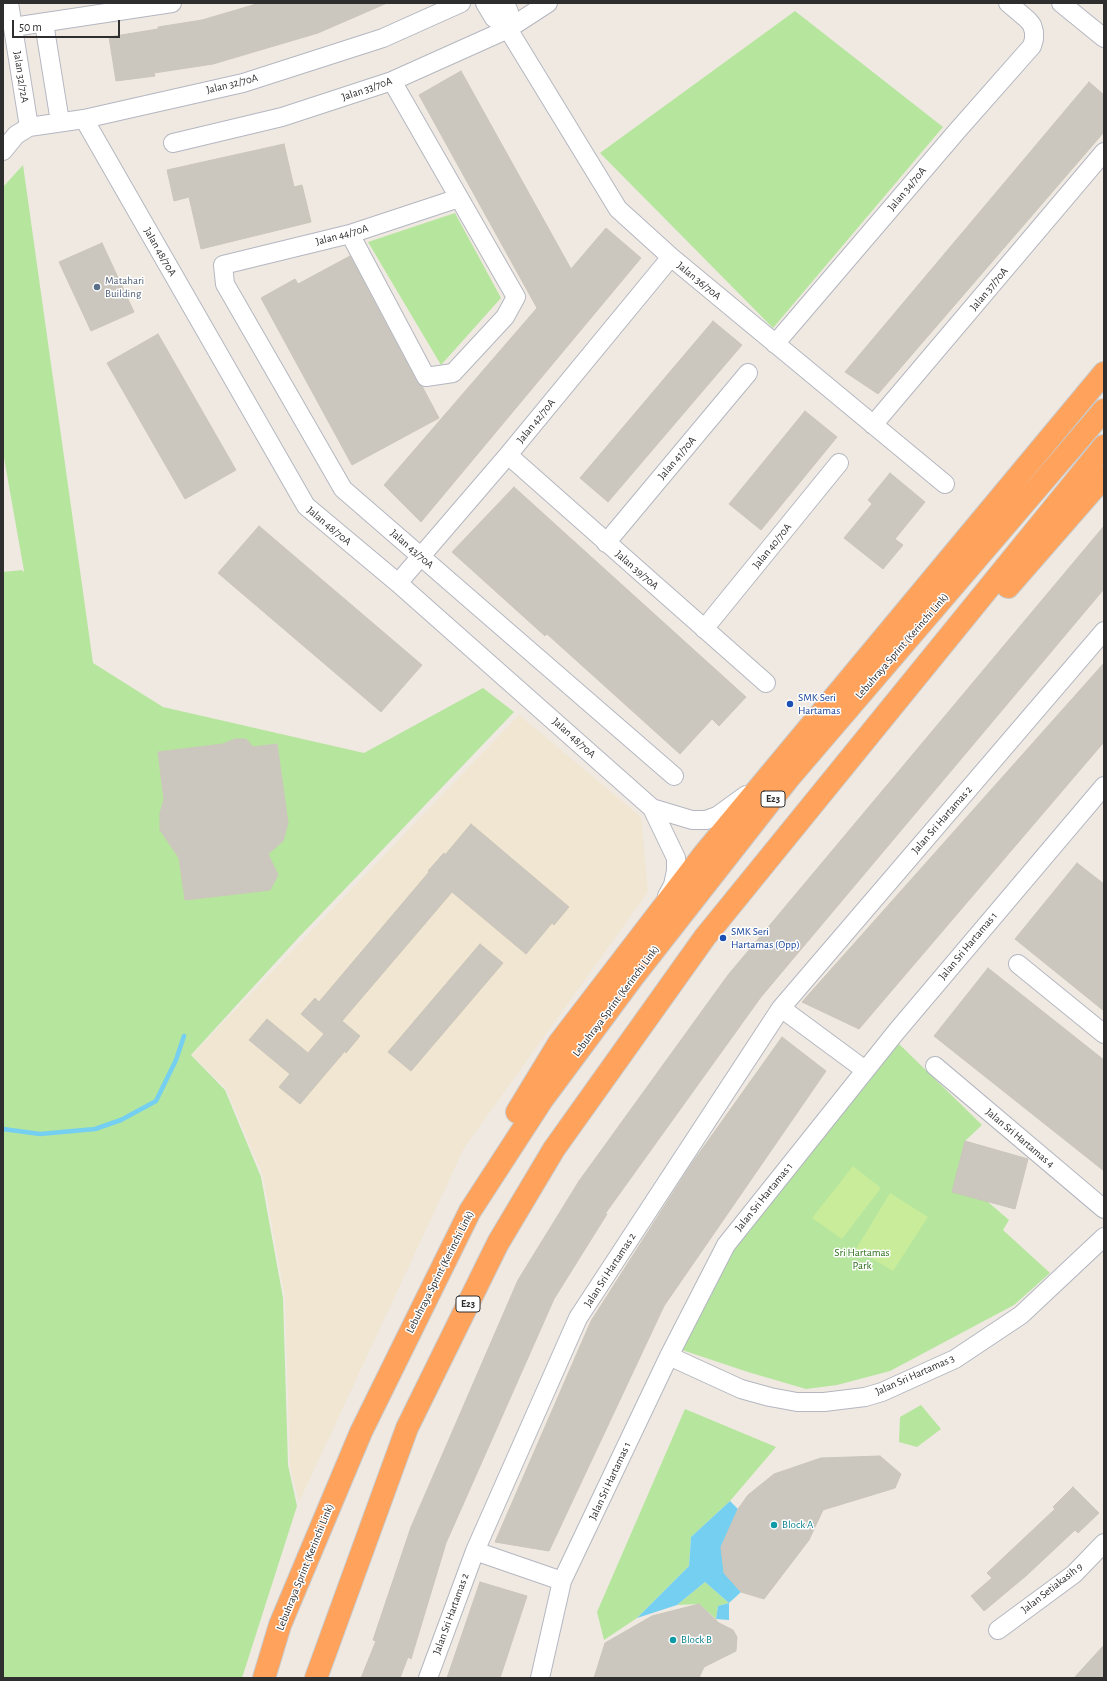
<!DOCTYPE html>
<html>
<head>
<meta charset="utf-8">
<style>
	body { margin:0 }
	#map { position:relative; width:1107px; height:1681px; overflow:hidden; background:#efe9e1; font-family:"Alegreya Sans",sans-serif }
	canvas { display:block }
	.frame { position:absolute; inset:0; border:4px solid #2e2e2e; pointer-events:none }
	.scale { position:absolute; left:12px; top:20px; width:108px; height:18px; box-sizing:border-box; border:2px solid #2e2e2e; border-top:0; padding-left:5px; font-size:12px; line-height:14px; white-space:nowrap; color:#2e2e2e; -webkit-text-stroke:3px #fff; paint-order:stroke }
</style>
</head>
<body>
<div id="map">
<canvas width="1107" height="1681"></canvas>
<div class="frame"></div>
<div class="scale">50 m</div>
</div>
<script>
const context = document.querySelector('canvas').getContext('2d');
context.lineJoin = 'round';
function fillPath(path, color) {
  context.fillStyle = color;
  context.fill(path, 'evenodd');
}
function toPath(rows) {
  const path = new Path2D();
  for (const r of rows) {
    path.moveTo(r[0], r[1]);
    for (let i = 2; i < r.length; i += 2) path.lineTo(r[i], r[i + 1]);
  }
  return path;
}
function strokePath(path, color, width, dash) {
  context.strokeStyle = color;
  context.lineWidth = width;
  context.lineCap = dash ? 'butt' : 'round';
  context.setLineDash(dash || []);
  context.stroke(path);
}
function drawText(font, color, halo, rows, align = 'center') {
  context.font = font + ' "Alegreya Sans",sans-serif';
  context.lineWidth = 3;
  context.setLineDash([]);
  context.textBaseline = 'middle';
  context.strokeStyle = halo;
  context.fillStyle = color;
  for (const [text, x, y, turn = 0] of rows) {
    context.save();
    context.translate(x, y);
    context.rotate((+turn || 0) * Math.PI / 180);
    context.textAlign = isNaN(turn) ? turn : align;
    if (halo) context.strokeText(text, 0, 0);
    context.fillText(text, 0, 0);
    context.restore();
  }
}
const education = toPath([
	[519,715,641,817,648,892,464,1148,299,1502,290,1466,285,1297,263,1176,226,1088,192,1055]
]);
const green = toPath([
	[795,11,943,127,773,328,600,153],
	[23,165,93,663,163,707,364,753,483,688,514,712,299,937,191,1055,225,1090,261,1177,283,1298,288,1465,297,1506,242,1678,3,1678,3,572,22,570,23,572,24,571,3,452,3,187],
	[235,739,253,747,277,744,288,823,283,841,268,854,278,875,270,890,185,900,179,858,160,830,160,813,164,800,158,752,223,744],
	[455,213,501,298,441,365,368,242],
	[896,1041,982,1125,965,1141,988,1202,1009,1220,1003,1230,1050,1273,1014,1305,890,1371,837,1385,806,1389,748,1372,676,1348,729,1245],
	[921,1405,941,1429,917,1447,899,1442,900,1417],
	[685,1409,776,1447,730,1501,691,1537,689,1566,637,1618,604,1640,597,1612],
	[705,1582,729,1603,718,1606,716,1619,699,1604,677,1605]
]);
const pitch = toPath([
	[853,1166,881,1188,842,1239,812,1218],
	[890,1193,928,1217,893,1271,856,1249]
]);
const water = toPath([
	[730,1501,738,1509,721,1547,724,1573,741,1592,729,1603,729,1620,716,1619,718,1606,729,1603,705,1582,677,1605,637,1618,689,1566,691,1537]
]);
const stream = toPath([
	[3,1129,40,1134,95,1129,121,1120,156,1101,176,1060,184,1036]
]);
const building = toPath([
	[260,3,387,3,318,33,213,64,154,73,155,76,116,81,109,37,158,29,158,27,202,20,260,3],
	[461,71,571,269,606,228,641,258,421,522,384,485,537,308,419,95,461,71],
	[1089,82,1104,95,1104,132,878,394,845,372,1089,82],
	[284,144,294,187,302,185,311,222,201,249,189,197,174,201,167,170,284,144],
	[102,243,134,312,91,331,59,262,102,243],
	[350,256,417,382,422,386,439,418,352,465,261,298,295,279,298,284,350,256],
	[713,321,742,345,608,502,580,478,713,321],
	[158,334,236,470,185,499,107,363,158,334],
	[805,411,837,437,761,530,729,504,805,411],
	[890,473,925,502,895,539,903,545,883,569,844,538,872,504,868,500,890,473],
	[514,487,746,697,719,726,712,719,680,754,547,634,545,636,452,552,514,487],
	[259,526,422,665,381,712,218,573,259,526],
	[1104,526,1104,589,761,997,605,1214,607,1214,554,1299,446,1543,411,1659,408,1657,400,1678,361,1678,376,1641,373,1640,411,1527,518,1280,579,1181,728,975,1104,526],
	[1104,663,1104,742,859,1029,802,1002,1104,663],
	[235,739,246,739,253,747,277,744,288,823,283,841,268,854,278,875,270,890,185,900,179,858,160,830,160,813,164,800,158,752,223,744,235,739],
	[471,824,569,907,554,925,552,923,526,954,452,892,342,1021,360,1036,346,1053,345,1051,300,1104,279,1087,290,1074,249,1040,267,1019,308,1053,324,1034,301,1014,315,998,319,1002,429,872,428,871,444,853,445,855,471,824],
	[1077,863,1104,884,1104,1011,1015,939,1077,863],
	[480,944,503,963,411,1071,388,1052,480,944],
	[988,968,1104,1060,1104,1171,934,1036,988,968],
	[782,1037,826,1071,664,1306,549,1551,495,1542,591,1321,690,1166,782,1037],
	[965,1141,1028,1159,1015,1209,952,1192,965,1141],
	[880,1456,901,1474,895,1488,823,1510,809,1540,764,1599,741,1592,724,1573,721,1547,738,1509,748,1495,774,1474,821,1458,880,1456],
	[1073,1487,1099,1513,1078,1533,1075,1530,1027,1575,984,1611,971,1596,992,1578,987,1573,1055,1509,1053,1507,1073,1487],
	[480,1582,527,1596,500,1678,447,1678,480,1582],
	[699,1604,719,1623,733,1630,737,1637,736,1651,704,1667,699,1678,594,1678,605,1643,652,1616,699,1604],
	[1104,1645,1104,1678,1074,1678,1104,1645]
]);
const minor = toPath([
	[9,3,29,127],
	[485,3,494,18,508,29,618,209,671,257,945,484],
	[505,3,509,12,508,29],
	[1061,3,1104,38],
	[44,23,60,122],
	[13,27,172,3],
	[84,119,306,506,398,583,652,808,676,858,676,871,673,885,667,896],
	[173,143,282,117,392,81,508,29,548,3],
	[3,151,16,135,29,127,84,119,243,83,383,38,461,3],
	[459,198,350,234,223,265,225,284,343,489,674,776],
	[350,234,426,377,453,373,505,317,516,297,392,81],
	[775,344,957,131,1032,46,1034,39,1034,32,1032,25,1028,20,1008,3],
	[873,425,1104,152],
	[508,455,766,683],
	[606,543,748,373],
	[398,583,508,455,671,257],
	[704,629,839,463],
	[652,808,692,820,706,820,717,816,746,795],
	[1018,964,1104,1034],
	[781,1008,865,1070],
	[935,1066,1104,1209],
	[669,1356,741,1389,770,1397,797,1402,824,1402,865,1397,882,1392,955,1359,1021,1315,1104,1237],
	[475,1551,562,1581],
	[998,1630,1074,1574,1104,1543],
	[428,1678,475,1551,578,1318,781,1008,1104,631],
	[540,1678,562,1581,669,1356,726,1245,896,1032,1104,786]
]);
const highway = toPath([
	[1008,587,1104,477],
	[517,1112,559,1043,704,854,1104,373],
	[264,1678,280,1625,361,1432,470,1211,542,1100,633,977,788,779,1104,410],
	[316,1678,407,1428,498,1243,554,1149,705,937,1104,446]
]);
const markers = [
	[97,287,4,"#5c6f8a"],
	[790,704,4,"#1a4fb4"],
	[723,938,4,"#1a4fb4"],
	[774,1525,4,"#0f9aa8"],
	[673,1640,4,"#0f9aa8"]
];
const shields = [
	[773,799,24],
	[468,1304,24]
];
const shieldNames = [
	["E23",773,799],
	["E23",468,1304]
];
const streetNames = [
	["Jalan 32/72A",21,77,81],
	["Jalan 32/70A",232,84,-14],
	["Jalan 33/70A",367,89,-19],
	["Jalan 34/70A",907,189,-50],
	["Jalan 44/70A",342,235,-15],
	["Jalan 48/70A",160,252,60],
	["Jalan 36/70A",699,281,39],
	["Jalan 37/70A",989,289,-50],
	["Jalan 42/70A",536,421,-51],
	["Jalan 41/70A",677,458,-50],
	["Jalan 48/70A",329,526,40],
	["Jalan 40/70A",772,546,-51],
	["Jalan 43/70A",412,549,41],
	["Jalan 39/70A",637,570,41],
	["Lebuhraya Sprint (Kerinchi Link)",902,646,-49],
	["Jalan 48/70A",574,738,42],
	["Jalan Sri Hartamas 2",942,820,-49],
	["Jalan Sri Hartamas 1",968,946,-50],
	["Lebuhraya Sprint (Kerinchi Link)",616,1001,-53],
	["Jalan Sri Hartamas 4",1020,1138,40],
	["Jalan Sri Hartamas 1",764,1197,-51],
	["Jalan Sri Hartamas 2",610,1270,-57],
	["Lebuhraya Sprint (Kerinchi Link)",440,1272,-63],
	["Jalan Sri Hartamas 3",915,1375,-24],
	["Jalan Sri Hartamas 1",610,1481,-65],
	["Lebuhraya Sprint (Kerinchi Link)",305,1567,-68],
	["Jalan Setiakasih 9",1052,1588,-38],
	["Jalan Sri Hartamas 2",451,1614,-70]
];
const serviceNames = [
	["Matahari",105,281],
	["Building",105,294]
];
const transitNames = [
	["SMK Seri",798,698],
	["Hartamas",798,711],
	["SMK Seri",731,932],
	["Hartamas (Opp)",731,945]
];
const parkNames = [
	["Sri Hartamas",862,1253],
	["Park",862,1266]
];
const cultureNames = [
	["Block A",782,1525],
	["Block B",681,1640]
];
fillPath(education, '#f0e6d1');
fillPath(green, '#b6e59e');
fillPath(pitch, '#c9ec9a');
fillPath(water, '#75cff0');
strokePath(stream, '#75cff0', 4.5);
fillPath(building, '#cbc7bf');
strokePath(building, '#cbc5ba', 1);
strokePath(minor, '#b4b7c1', 20);
strokePath(highway, '#c9c9c9', 24);
strokePath(minor, '#fff', 18);
strokePath(highway, '#ffa35c', 22);
for (const [x, y, r, color] of markers) {
  const dot = new Path2D();
  dot.arc(x, y, r, 0, 2 * Math.PI);
  context.fillStyle = color;
  context.fill(dot);
  strokePath(dot, '#fff', 1.5);
}
for (const [x, y, w] of shields) {
  const box = new Path2D();
  box.roundRect(x - w / 2, y - 8, w, 16, 3);
  context.fillStyle = '#fff';
  context.fill(box);
  strokePath(box, '#2e2e2e', 1);
}
drawText('bold 10px', '#2e2e2e', null, shieldNames);
drawText('11px', '#2e2e2e', '#fff', streetNames);
drawText('11px', '#4e5e75', '#fff', serviceNames, 'left');
drawText('11px', '#164399', '#fff', transitNames, 'left');
drawText('11px', '#2c6e1b', '#fff', parkNames);
drawText('11px', '#0d838f', '#fff', cultureNames, 'left');
</script>
</body>
</html>
